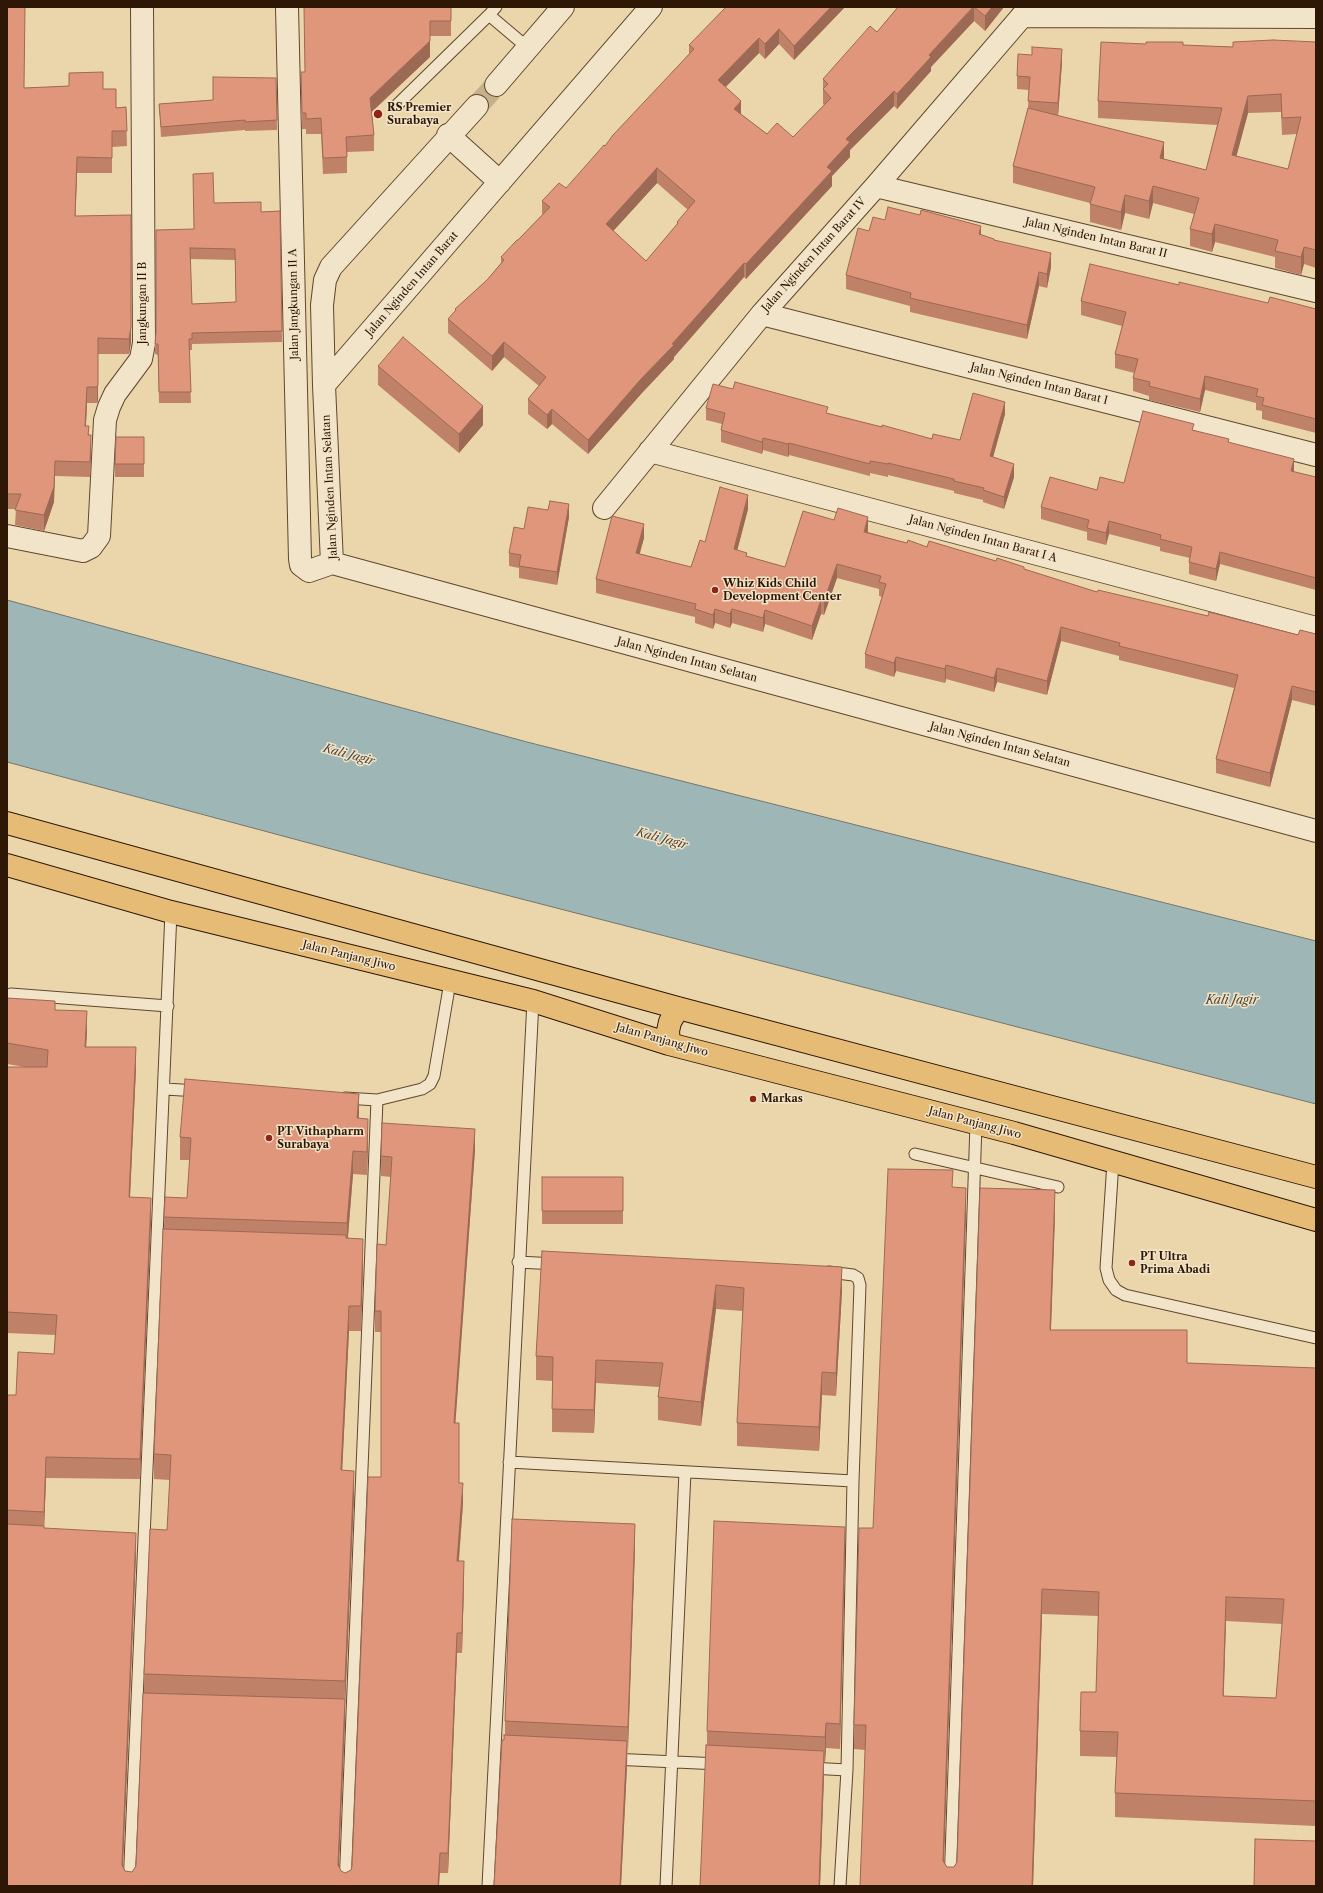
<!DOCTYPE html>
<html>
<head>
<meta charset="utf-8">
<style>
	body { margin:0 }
	#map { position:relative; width:1323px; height:1893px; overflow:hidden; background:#ebd6ab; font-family:"Libre Caslon Text",serif }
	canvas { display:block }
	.frame { position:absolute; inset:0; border:8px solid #2f1705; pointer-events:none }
</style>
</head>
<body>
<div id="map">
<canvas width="1323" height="1893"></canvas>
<div class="frame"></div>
</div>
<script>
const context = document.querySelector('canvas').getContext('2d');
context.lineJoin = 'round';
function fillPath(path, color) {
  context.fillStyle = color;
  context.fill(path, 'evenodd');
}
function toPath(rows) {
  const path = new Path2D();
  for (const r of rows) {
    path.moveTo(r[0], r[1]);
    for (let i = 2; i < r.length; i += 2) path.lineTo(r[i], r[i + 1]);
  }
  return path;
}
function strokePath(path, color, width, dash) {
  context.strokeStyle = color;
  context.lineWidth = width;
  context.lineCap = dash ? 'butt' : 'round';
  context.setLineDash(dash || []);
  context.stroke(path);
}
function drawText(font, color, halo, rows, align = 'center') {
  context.font = font + ' "Libre Caslon Text",serif';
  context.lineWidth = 3;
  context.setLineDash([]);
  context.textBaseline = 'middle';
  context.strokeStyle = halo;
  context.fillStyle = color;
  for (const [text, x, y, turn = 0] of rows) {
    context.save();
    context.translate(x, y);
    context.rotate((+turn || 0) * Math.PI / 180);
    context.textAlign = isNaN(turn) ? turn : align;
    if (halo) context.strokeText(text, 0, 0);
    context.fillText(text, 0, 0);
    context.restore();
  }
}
const water = toPath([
	[7,600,527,742,1316,941,1316,1104,417,872,7,762,7,600]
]);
const streetTunnel = toPath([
	[477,106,496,85]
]);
const lane = toPath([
	[496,7,489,15,528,48],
	[397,105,489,15],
	[11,994,168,1006],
	[165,1089,198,1091],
	[345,1098,377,1100,422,1089,430,1084,434,1076,450,982],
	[915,1154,1058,1187],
	[1113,1162,1106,1268,1109,1280,1116,1290,1125,1295,1316,1338],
	[518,1262,556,1264],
	[829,1272,853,1275,858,1278,860,1285,853,1481,847,1770,840,1886],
	[509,1462,853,1481],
	[612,1759,719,1764],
	[810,1768,847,1770],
	[129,1886,171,912],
	[345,1886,377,1100],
	[488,1886,533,1001],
	[666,1886,685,1472],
	[950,1886,976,1124]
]);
const street = toPath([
	[287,7,300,559,301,565,309,571,332,563],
	[1022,16,1316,17],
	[496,85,563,7],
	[448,135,500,182],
	[876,186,1316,291],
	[762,314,1316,455],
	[324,385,651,7],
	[650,451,1316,628],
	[604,508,762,314,876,186,1030,7],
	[7,536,83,551,91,547,99,536,105,420,109,407,115,394,141,359,144,343,142,7],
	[332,563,1316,831],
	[332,563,324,385,322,305,325,280,331,267,477,106]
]);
const primary = toPath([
	[7,823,678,1008,1316,1177],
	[7,865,171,912,533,1001,669,1044,1014,1133,1316,1220],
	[669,1044,668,1031,670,1022,678,1008]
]);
const wall = toPath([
	[7,7,24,88,69,86,69,73,103,89,116,108,126,107,127,146,112,147,112,173,77,173,75,216,131,342,129,354,98,354,98,400,97,403,87,403,86,426,89,435,91,450,90,477,55,476,54,502,44,531,15,525,16,509,7,509],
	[451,7,451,36,430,36,430,57,372,112,374,135,374,151,347,152,347,173,323,174,321,134,306,134,306,129,302,129,301,72,305,72],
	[845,7,794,60,779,44,765,59,759,53,725,87,741,114,767,134,793,137,824,105,823,104,823,79,877,32,898,7,1004,7,985,31,974,21,931,67,931,71,897,109,894,106,850,150,850,157,832,176,832,186,746,279,744,277,674,357,674,359,641,394,588,454,552,424,547,429,528,414,528,399,539,386,504,357,492,371,448,333,448,319,455,311,455,309,487,280,501,263,501,257,542,215,542,201,566,188,605,146,689,54,689,45],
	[657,183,688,210,677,222,677,225,646,261,613,231],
	[1316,42,1316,268,1304,264,1301,275,1275,268,1275,257,1215,242,1212,252,1190,246,1190,229,1194,214,1153,203,1149,219,1125,213,1121,230,1090,222,1090,203,1013,183,1013,166,1028,108,1029,90,1017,89,1017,76,1062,62,1058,116,1164,159,1206,170,1217,125,1098,118,1098,101,1183,45,1233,47],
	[1281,112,1282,135,1297,134,1288,169,1236,156,1248,113],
	[276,78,277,130,245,131,245,130,161,137,159,104,213,100],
	[214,203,261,212,280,211,282,342,192,344,192,350,189,350,191,403,159,403,158,355,155,354,155,344,194,229],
	[190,259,235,260,236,302,192,304],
	[885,220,981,235,994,240,1051,267,1047,288,1039,286,1027,339,910,312,910,306,846,289,846,275,869,231],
	[1179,285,1268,303,1316,309,1316,433,1262,419,1262,411,1256,410,1256,403,1205,390,1200,412,1149,400,1149,396,1133,391,1133,378,1134,373,1115,368,1115,354,1122,326,1081,315,1081,301],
	[378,366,483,425,459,453,378,385],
	[733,389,882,427,932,439,960,440,1005,414,993,457,1014,477,1004,509,983,502,983,500,954,493,954,491,888,475,888,477,870,473,870,476,789,455,788,457,763,450,762,454,721,442,721,430,722,424,706,420,706,408],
	[1194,430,1229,443,1294,472,1316,477,1316,590,1220,564,1216,581,1189,574,1189,562,1190,558,1160,551,1160,547,1109,534,1106,545,1087,540,1087,532,1041,519,1041,507,1097,490,1124,483],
	[144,437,144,477,115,477,115,464],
	[748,509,737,550,747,556,785,567,868,531,868,532,907,543,1024,569,1097,592,1208,616,1298,635,1316,634,1316,706,1292,700,1270,787,1216,773,1216,759,1234,688,1119,660,1119,656,1061,641,1047,695,997,682,994,692,946,679,945,683,896,671,894,677,865,668,865,654,882,597,879,596,879,589,837,578,824,615,821,614,812,640,765,624,763,632,732,623,730,628,715,623,713,629,695,623,695,617,596,593,596,579,644,538,639,554,691,567,705,542],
	[569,517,557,585,519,578,519,568,509,566,509,553,524,529],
	[7,998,55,1010,87,1032,86,1047,136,1068,130,1197,151,1219,140,1479,46,1478,44,1528,136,1554,123,1867,125,1871,132,1872,136,1866,144,1693,144,1674,167,1530,170,1480,154,1479,154,1454,164,1229,164,1217,187,1198,190,1160,180,1160,180,1137,359,1118,368,1142,367,1175,353,1174,348,1238,363,1264,361,1331,349,1331,342,1470,354,1496,345,1706,345,1720,339,1867,341,1871,345,1873,351,1870,352,1866,381,1477,381,1332,375,1332,375,1311,386,1245,391,1177,381,1176,381,1156,475,1150,455,1423,459,1483,463,1503,459,1561,464,1581,462,1653,457,1653,448,1873,440,1873,439,1886,7,1886,7,1395,16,1395,54,1354,55,1335,7,1333,7,1067,25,1067,7,1064],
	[542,1177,623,1177,623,1224,542,1224],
	[953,1188,966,1213,944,1862,947,1867,954,1867,957,1862,1055,1215,1051,1330,1187,1363,1316,1368,1316,1826,1115,1817,1115,1793,1117,1757,1080,1756,1080,1731,1096,1692,1098,1616,1042,1614,1033,1886,860,1886,865,1750,854,1749,854,1725,873,1528],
	[1226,1621,1282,1624,1276,1698,1223,1696],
	[542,1251,842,1291,836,1396,822,1395,819,1451,737,1446,737,1423,743,1311,716,1309,701,1426,658,1420,658,1397,659,1387,596,1383,594,1433,552,1432,552,1381,536,1380,536,1356],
	[635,1549,627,1766,621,1886,494,1886,505,1735,505,1721],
	[845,1552,840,1749,826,1748,825,1762,824,1762,824,1776,820,1886,700,1886,707,1745,707,1731]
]);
const shadedWall = toPath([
	[831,7,845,7,794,60,794,46],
	[974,7,974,21,931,67,931,71,897,109,897,94,929,55],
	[992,7,1004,7,985,31,985,16],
	[779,29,779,44,765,59,765,44],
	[759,38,759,53,718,95,718,80],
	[430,41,430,57,370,113,370,98],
	[1062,49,1062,62,1058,116,1058,103],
	[894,91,894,106,850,150,850,157,832,176,832,186,746,279,746,264,827,167,846,139],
	[1248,96,1248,113,1232,173,1232,155],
	[741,101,741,116,734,109],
	[1164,142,1164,160,1160,158],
	[77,157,77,173,75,231,75,216],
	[657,168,657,183,606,239,606,224],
	[1153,186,1153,203,1149,219,1149,201],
	[1125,195,1125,213,1121,230,1121,212],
	[1215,224,1215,242,1212,252,1212,234],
	[981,226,981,240,979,234],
	[1304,247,1304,264,1301,275,1301,257],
	[1051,253,1051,267,1047,288,1047,274],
	[744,263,744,277,674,357,674,359,641,394,588,454,588,440,641,379],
	[1039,272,1039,286,1027,339,1027,325],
	[131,327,131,342,129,354,129,339],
	[504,342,504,357,492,371,492,356],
	[1205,376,1205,390,1200,412,1200,399],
	[98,385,98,400,97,403,97,387],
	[87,387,87,403,85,441,85,426],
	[1005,402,1005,414,990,468,990,456],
	[483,406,483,425,459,453,459,434],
	[552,409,552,424,547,429,547,415],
	[91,435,91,450,90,477,90,462],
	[763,438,763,450,762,454,762,442],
	[789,443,789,455,788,457,788,444],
	[1294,459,1294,471,1291,483,1291,471],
	[55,461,54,502,44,531,44,515],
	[1014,464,1014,477,1004,509,1004,497],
	[748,495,748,509,734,563,734,549],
	[569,504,569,517,557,585,557,572],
	[868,517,868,531,864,546,864,532],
	[1109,521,1109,534,1106,545,1106,533],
	[644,524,644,538,636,568,636,553],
	[1220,552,1220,564,1216,581,1216,569],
	[837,564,837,578,824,615,824,601],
	[821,600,821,614,812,640,812,626],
	[715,609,715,623,713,629,713,615],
	[732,609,732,623,730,628,730,614],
	[765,610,765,624,763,632,763,618],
	[1061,627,1061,641,1047,695,1047,681],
	[896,657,896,671,894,677,894,663],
	[946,665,946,679,945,683,945,669],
	[997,668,997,682,994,692,994,678],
	[1292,686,1292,700,1270,787,1270,773],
	[87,1011,87,1032,85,1067,85,1047],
	[136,1047,136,1068,129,1218,129,1197],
	[359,1094,359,1116,357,1141,357,1118],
	[368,1119,368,1142,367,1175,367,1152],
	[475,1129,475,1150,454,1443,454,1423],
	[353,1151,353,1174,347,1246,347,1223],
	[966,1188,966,1213,943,1886,943,1861],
	[1055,1190,1055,1215,1050,1354,1050,1330],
	[151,1198,151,1219,140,1479,140,1459],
	[363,1239,363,1264,361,1331,361,1306],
	[842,1267,842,1291,836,1396,836,1373],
	[716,1285,716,1309,701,1426,701,1402],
	[349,1306,349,1331,341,1495,341,1470],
	[596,1360,596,1383,594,1433,594,1410],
	[822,1372,822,1395,819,1451,819,1427],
	[46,1457,46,1478,44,1532,44,1512],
	[354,1471,354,1496,345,1706,345,1681],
	[463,1483,463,1503,457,1581,457,1561],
	[635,1524,635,1549,628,1752,628,1727],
	[845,1527,845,1552,840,1749,840,1724],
	[136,1533,136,1554,122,1886,122,1865],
	[464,1561,464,1581,462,1653,462,1633],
	[1042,1589,1042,1614,1033,1886,1032,1886],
	[1226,1597,1226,1621,1223,1721,1223,1696],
	[457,1633,457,1653,448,1873,448,1853],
	[345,1699,345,1720,338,1886,338,1865],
	[826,1723,826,1748,825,1762,825,1737],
	[627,1741,627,1766,621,1886,620,1886],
	[824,1751,824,1776,820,1886,819,1886],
	[440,1853,439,1886,438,1886]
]);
const building = toPath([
	[7,7,25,7,24,88,69,86,69,73,103,72,103,89,116,89,116,108,126,107,127,131,112,131,112,158,77,157,75,216,131,215,131,327,129,339,98,338,98,385,97,387,87,387,85,426,89,426,88,435,91,435,90,462,55,461,54,487,44,515,15,510,21,494,7,494,7,7],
	[304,7,451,7,451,21,430,21,430,41,370,98,374,135,346,137,347,157,323,158,321,118,306,119,306,113,302,113,301,72,305,72,304,7],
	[726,7,831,7,794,46,779,29,765,44,759,38,718,80,741,101,734,109,767,134,777,123,793,137,831,98,823,89,828,84,823,79,870,26,877,32,898,7,973,7,929,55,931,57,897,94,894,91,846,139,850,142,827,167,832,171,746,264,744,263,672,344,674,345,641,379,588,440,552,409,547,415,528,399,546,377,504,342,492,356,448,319,456,310,455,309,487,280,504,260,501,257,517,240,518,240,550,207,542,201,559,183,566,188,604,145,605,146,613,135,694,49,689,45,726,7],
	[657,168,695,201,677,222,678,223,646,261,606,224,657,168],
	[974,7,992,7,985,16,974,7],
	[1273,40,1316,42,1316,250,1304,247,1301,257,1275,251,1278,240,1215,224,1212,234,1190,229,1199,198,1153,186,1149,201,1125,195,1121,212,1090,204,1095,187,1013,166,1028,108,1164,142,1160,158,1206,170,1222,108,1098,101,1101,42,1146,44,1146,42,1183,42,1183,45,1233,47,1233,42,1273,40],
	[1281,94,1282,118,1301,117,1288,169,1232,155,1248,96,1281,94],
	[1032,47,1062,49,1058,103,1028,101,1030,77,1017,76,1018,54,1032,55,1032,47],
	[213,77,276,78,277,120,245,122,245,120,161,127,159,104,213,100,213,77],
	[213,173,214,203,261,202,261,212,280,211,282,331,192,333,192,339,189,339,191,392,159,392,158,344,155,344,156,332,156,230,194,229,193,174,213,173],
	[190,248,235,249,236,302,192,304,190,248],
	[888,207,920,215,921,210,981,226,979,234,994,239,994,240,1051,253,1047,274,1039,272,1027,325,910,298,911,293,846,275,858,228,869,231,873,217,885,220,888,207],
	[1090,264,1179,285,1179,282,1268,303,1270,297,1316,309,1316,419,1262,405,1264,398,1256,396,1258,389,1205,376,1200,399,1149,386,1150,382,1133,378,1138,359,1115,354,1126,312,1081,301,1090,264],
	[403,337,483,406,459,434,378,366,403,337],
	[735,382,828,407,826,413,882,427,882,425,932,439,933,434,960,440,973,393,1005,402,990,456,1014,464,1004,497,983,490,984,488,954,481,954,479,888,463,888,464,870,461,870,464,789,443,788,444,763,438,762,442,721,430,725,413,706,408,713,384,733,389,735,382],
	[1143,411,1194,424,1192,430,1229,439,1228,442,1294,459,1291,471,1316,477,1316,578,1220,552,1216,569,1189,562,1192,547,1160,539,1161,535,1109,521,1106,533,1087,528,1089,520,1041,507,1050,477,1097,490,1100,477,1124,483,1143,411],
	[116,437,144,437,144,464,115,464,116,437],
	[720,487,748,495,734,549,747,553,746,556,785,567,803,511,834,520,838,508,868,517,864,532,907,543,908,540,927,547,929,541,996,561,997,558,1024,567,1024,569,1097,592,1098,590,1208,616,1209,612,1298,635,1300,630,1316,634,1316,692,1292,686,1270,773,1216,759,1238,675,1119,646,1120,643,1061,627,1047,681,997,668,994,678,946,665,945,669,896,657,894,663,865,654,886,584,879,582,881,576,837,564,824,601,821,600,812,626,765,610,763,618,732,609,730,614,715,609,713,615,695,609,696,604,596,579,612,516,644,524,636,553,691,567,700,540,705,542,720,487],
	[550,501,569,504,557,572,519,566,521,555,509,553,514,527,524,529,528,507,548,510,550,501],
	[7,998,55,1001,55,1010,87,1011,85,1047,136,1047,129,1197,151,1198,140,1459,46,1457,44,1512,7,1510,7,1395,16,1395,18,1352,54,1354,57,1315,7,1312,7,1067,47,1067,48,1050,7,1043,7,998],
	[185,1079,359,1094,357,1118,368,1119,367,1152,353,1151,347,1223,164,1217,165,1197,187,1198,191,1138,180,1137,185,1079],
	[382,1123,475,1129,454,1423,459,1423,459,1483,463,1483,457,1561,464,1561,462,1633,457,1633,448,1853,440,1853,438,1886,7,1886,7,1524,44,1526,44,1528,136,1533,122,1865,125,1871,132,1872,136,1866,143,1693,345,1699,338,1865,341,1871,345,1873,351,1870,352,1866,368,1477,381,1477,381,1311,375,1311,377,1244,386,1245,392,1157,381,1156,382,1123],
	[888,1169,953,1170,952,1187,966,1188,943,1861,947,1867,954,1867,957,1862,980,1188,1055,1190,1050,1330,1187,1330,1187,1363,1316,1368,1316,1801,1115,1793,1118,1732,1080,1731,1081,1692,1096,1692,1099,1592,1042,1589,1032,1886,860,1886,866,1725,854,1725,859,1528,873,1528,888,1169],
	[1226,1597,1284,1599,1276,1698,1223,1696,1226,1597],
	[542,1177,623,1177,623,1211,542,1211,542,1177],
	[163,1229,346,1235,346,1238,363,1239,361,1306,349,1306,341,1470,354,1471,345,1681,144,1674,150,1529,167,1530,171,1455,154,1454,163,1229],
	[542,1251,842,1267,836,1373,822,1372,819,1427,737,1423,744,1288,716,1285,701,1402,658,1397,663,1363,596,1360,594,1410,552,1409,553,1357,536,1356,542,1251],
	[512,1519,635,1524,628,1727,505,1721,512,1519],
	[714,1521,845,1527,840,1724,826,1723,825,1737,707,1731,714,1521],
	[504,1735,627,1741,620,1886,494,1886,502,1740,504,1740,504,1735],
	[706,1745,824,1751,819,1886,700,1886,706,1745],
	[1255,1839,1316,1841,1316,1886,1254,1886,1255,1839]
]);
const markers = [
	[378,114,5,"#8f2418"],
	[715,590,4,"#8f2418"],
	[753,1099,4,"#8f2418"],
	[269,1138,4,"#8f2418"],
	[1132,1263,4,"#8f2418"]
];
const poiNames = [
	["RS Premier",387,108],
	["Surabaya",387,121],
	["Whiz Kids Child",723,584],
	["Development Center",723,597],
	["Markas",761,1099],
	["PT Vithapharm",277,1132],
	["Surabaya",277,1145],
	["PT Ultra",1140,1257],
	["Prima Abadi",1140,1270]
];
const streetNames = [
	["Jalan Nginden Intan Barat II",1096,238,13],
	["Jalan Nginden Intan Barat IV",814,255,-48],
	["Jalan Nginden Intan Barat",412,284,-49],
	["Jangkungan II B",143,303,-90],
	["Jalan Jangkungan II A",294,304,-91],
	["Jalan Nginden Intan Barat I",1039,384,14],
	["Jalan Nginden Intan Selatan",330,487,-93],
	["Jalan Nginden Intan Barat I A",983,539,15],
	["Jalan Nginden Intan Selatan",687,660,15],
	["Jalan Nginden Intan Selatan",1000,745,15],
	["Jalan Panjang Jiwo",349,956,14],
	["Jalan Panjang Jiwo",662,1040,16],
	["Jalan Panjang Jiwo",975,1123,15]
];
const waterNames = [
	["Kali Jagir",349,755,15],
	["Kali Jagir",662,839,15],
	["Kali Jagir",1232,1001]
];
fillPath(water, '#9eb6b5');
strokePath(water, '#72766f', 1);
strokePath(streetTunnel, '#c5b08a', 22, [22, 11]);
strokePath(lane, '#5e472e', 13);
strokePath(street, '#5e472e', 24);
strokePath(primary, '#2f1705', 24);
strokePath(lane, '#f2e4c8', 11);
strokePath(street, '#f2e4c8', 22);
strokePath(primary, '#e6bb76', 22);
fillPath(wall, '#c08169');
fillPath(shadedWall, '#9c6955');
fillPath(building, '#df967a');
strokePath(building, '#9c6955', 1);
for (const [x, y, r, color] of markers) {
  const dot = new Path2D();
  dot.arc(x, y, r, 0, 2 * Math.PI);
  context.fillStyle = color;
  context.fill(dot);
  strokePath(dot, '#f2e4c8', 1.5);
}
drawText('bold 11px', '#2f1705', '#f2e4c8', poiNames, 'left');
drawText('11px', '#2f1705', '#f2e4c8', streetNames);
drawText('italic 12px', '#50473a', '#f2e4c8', waterNames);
</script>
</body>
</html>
